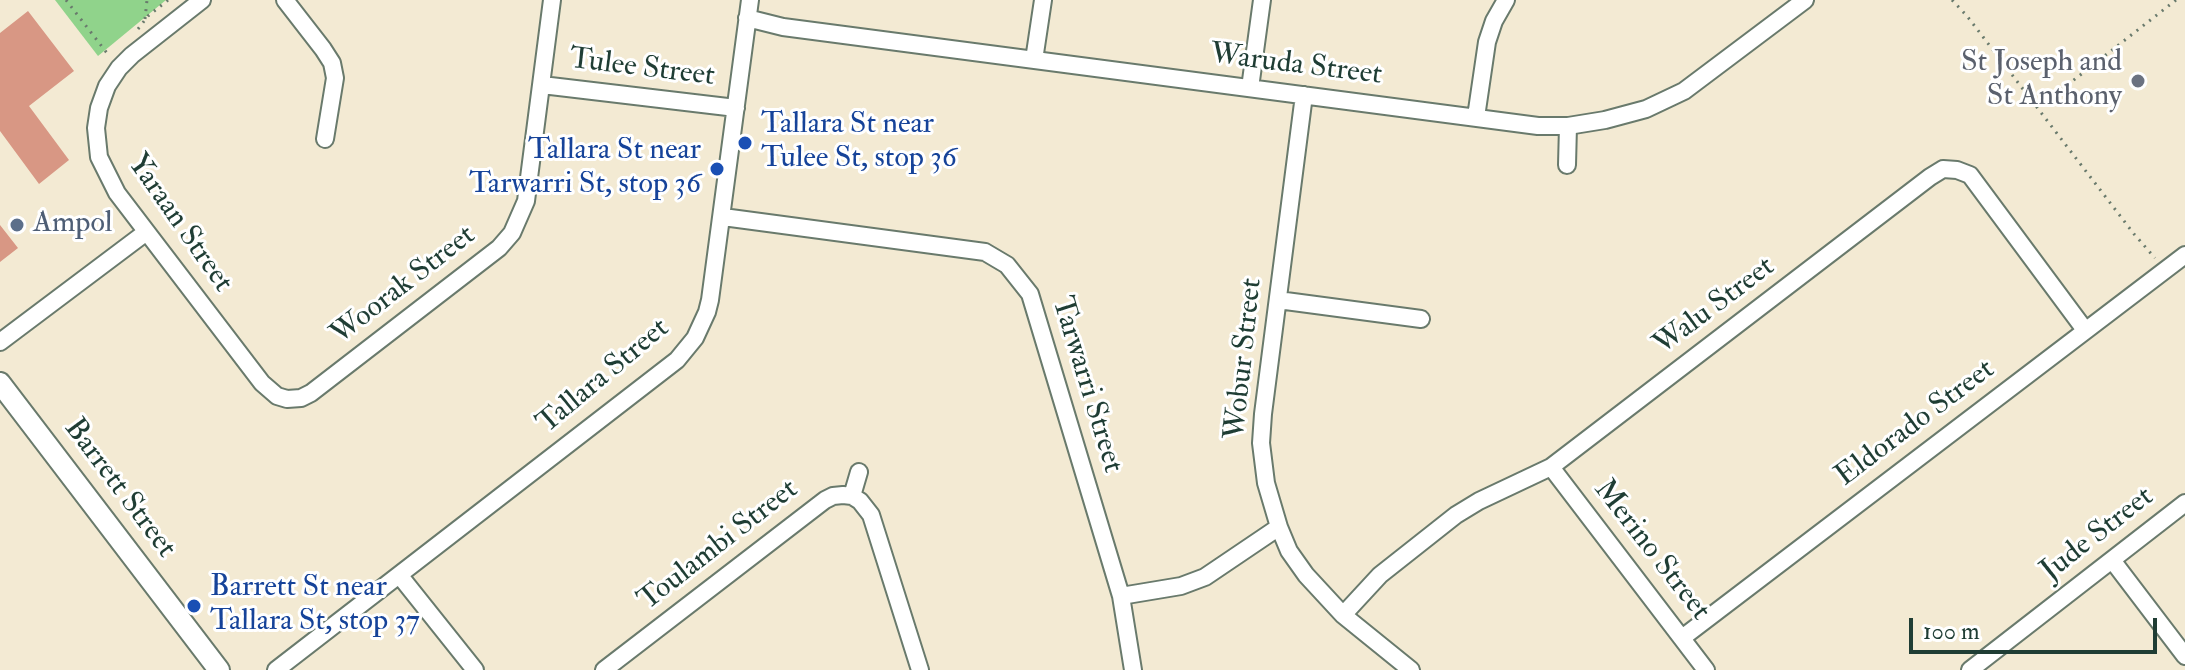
<!DOCTYPE html>
<html>
<head>
<meta charset="utf-8">
<style>
	body { margin:0 }
	#map { position:relative; width:2185px; height:670px; overflow:hidden; background:#f3ead3; font-family:"IM FELL Double Pica",serif }
	canvas { display:block }
	.scale { position:absolute; left:1909px; top:618px; width:248px; height:36px; box-sizing:border-box; border:4px solid #1f3d34; border-top:0; padding-left:10px; font-size:24px; line-height:28px; white-space:nowrap; color:#1f3d34; -webkit-text-stroke:6px #fff; paint-order:stroke }
</style>
</head>
<body>
<div id="map">
<canvas width="2185" height="670"></canvas>
<div class="scale">100 m</div>
</div>
<script>
const context = document.querySelector('canvas').getContext('2d');
context.lineJoin = 'round';
function fillPath(path, color) {
  context.fillStyle = color;
  context.fill(path, 'evenodd');
}
function toPath(rows) {
  const path = new Path2D();
  for (const r of rows) {
    path.moveTo(r[0], r[1]);
    for (let i = 2; i < r.length; i += 2) path.lineTo(r[i], r[i + 1]);
  }
  return path;
}
function strokePath(path, color, width, dash) {
  context.strokeStyle = color;
  context.lineWidth = width;
  context.lineCap = dash ? 'butt' : 'round';
  context.setLineDash(dash || []);
  context.stroke(path);
}
function drawText(font, color, halo, rows, align = 'center') {
  context.font = font + ' "IM FELL Double Pica",serif';
  context.lineWidth = 6;
  context.setLineDash([]);
  context.textBaseline = 'middle';
  context.strokeStyle = halo;
  context.fillStyle = color;
  for (const [text, x, y, turn = 0] of rows) {
    context.save();
    context.translate(x, y);
    context.rotate((+turn || 0) * Math.PI / 180);
    context.textAlign = isNaN(turn) ? turn : align;
    if (halo) context.strokeText(text, 0, 0);
    context.fillText(text, 0, 0);
    context.restore();
  }
}
const green = toPath([
	[55,0,166,0,98,56]
]);
const building = toPath([
	[28,11,74,71,29,106,69,160,39,184,0,131,0,33],
	[0,225,18,248,0,262]
]);
const path = toPath([
	[66,0,110,57],
	[1952,0,1967,16,2134,234,2155,258],
	[145,19,147,0],
	[138,29,148,16,168,0],
	[2061,90,2176,0]
]);
const minor = toPath([
	[202,0,132,55,119,68,107,86,99,108,96,128,99,157,117,193,262,383,277,396,287,399,301,398,311,393,499,248,512,233,526,201,552,0],
	[285,0,323,49,332,63,335,78,325,139],
	[747,18,783,27,1538,126,1568,126,1605,120,1646,109,1684,91,1805,0],
	[1034,60,1043,0],
	[542,85,736,108],
	[1250,88,1262,0],
	[1304,95,1263,414,1261,443,1266,483,1279,527,1289,551,1306,575,1343,615,1411,670],
	[1476,117,1487,42,1494,21,1506,0],
	[1567,165,1568,126],
	[723,217,985,252,1007,265,1030,294,1121,596,1133,670],
	[1278,300,1421,319],
	[0,342,145,233],
	[1551,467,1706,670],
	[852,496,859,472],
	[2112,560,2185,656],
	[400,576,475,670],
	[1121,596,1181,586,1205,577,1279,527],
	[1343,615,1380,575,1456,515,1479,501,1551,467,1930,177,1943,169,1957,170,1970,175,2085,330],
	[1682,638,2185,255],
	[276,670,677,360,695,338,707,312,710,300,750,0],
	[604,670,825,500,833,496,843,495,852,496,860,501,871,515,920,670],
	[1970,670,2185,503]
]);
const tertiary = toPath([
	[0,383,219,670]
]);
const markers = [
	[2138,81,8,"#6b7280"],
	[745,143,8,"#1a4fb4"],
	[717,169,8,"#1a4fb4"],
	[17,225,8,"#5c6f8a"],
	[194,606,8,"#1a4fb4"]
];
const worshipNames = [
	["St Joseph and",2122,64],
	["St Anthony",2122,98]
];
const streetNames = [
	["Waruda Street",1296,66,7],
	["Tulee Street",642,69,7],
	["Yaraan Street",179,224,55],
	["Woorak Street",404,286,-38],
	["Walu Street",1715,307,-37],
	["Wobur Street",1245,359,-84],
	["Tallara Street",604,377,-40],
	["Tarwarri Street",1086,385,73],
	["Eldorado Street",1916,424,-37],
	["Barrett Street",119,489,53],
	["Jude Street",2098,535,-38],
	["Toulambi Street",719,546,-38],
	["Merino Street",1651,551,52]
];
const transitNames = [
	["Tallara St near",761,126],
	["Tulee St, stop 36",761,160],
	["Tallara St near",701,152,"right"],
	["Tarwarri St, stop 36",701,186,"right"],
	["Barrett St near",210,589],
	["Tallara St, stop 37",210,623]
];
const serviceNames = [
	["Ampol",33,225]
];
fillPath(green, '#90d38b');
fillPath(building, '#d89784');
strokePath(minor, '#697a6c', 20);
strokePath(tertiary, '#697a6c', 24);
strokePath(path, '#697a6c', 3, [2, 6]);
strokePath(minor, '#fff', 16);
strokePath(tertiary, '#fff', 20);
for (const [x, y, r, color] of markers) {
  const dot = new Path2D();
  dot.arc(x, y, r, 0, 2 * Math.PI);
  context.fillStyle = color;
  context.fill(dot);
  strokePath(dot, '#fff', 3);
}
drawText('30px', '#5b616d', '#fff', worshipNames, 'right');
drawText('30px', '#1f3d34', '#fff', streetNames);
drawText('30px', '#164399', '#fff', transitNames, 'left');
drawText('30px', '#4e5e75', '#fff', serviceNames, 'left');
</script>
</body>
</html>
